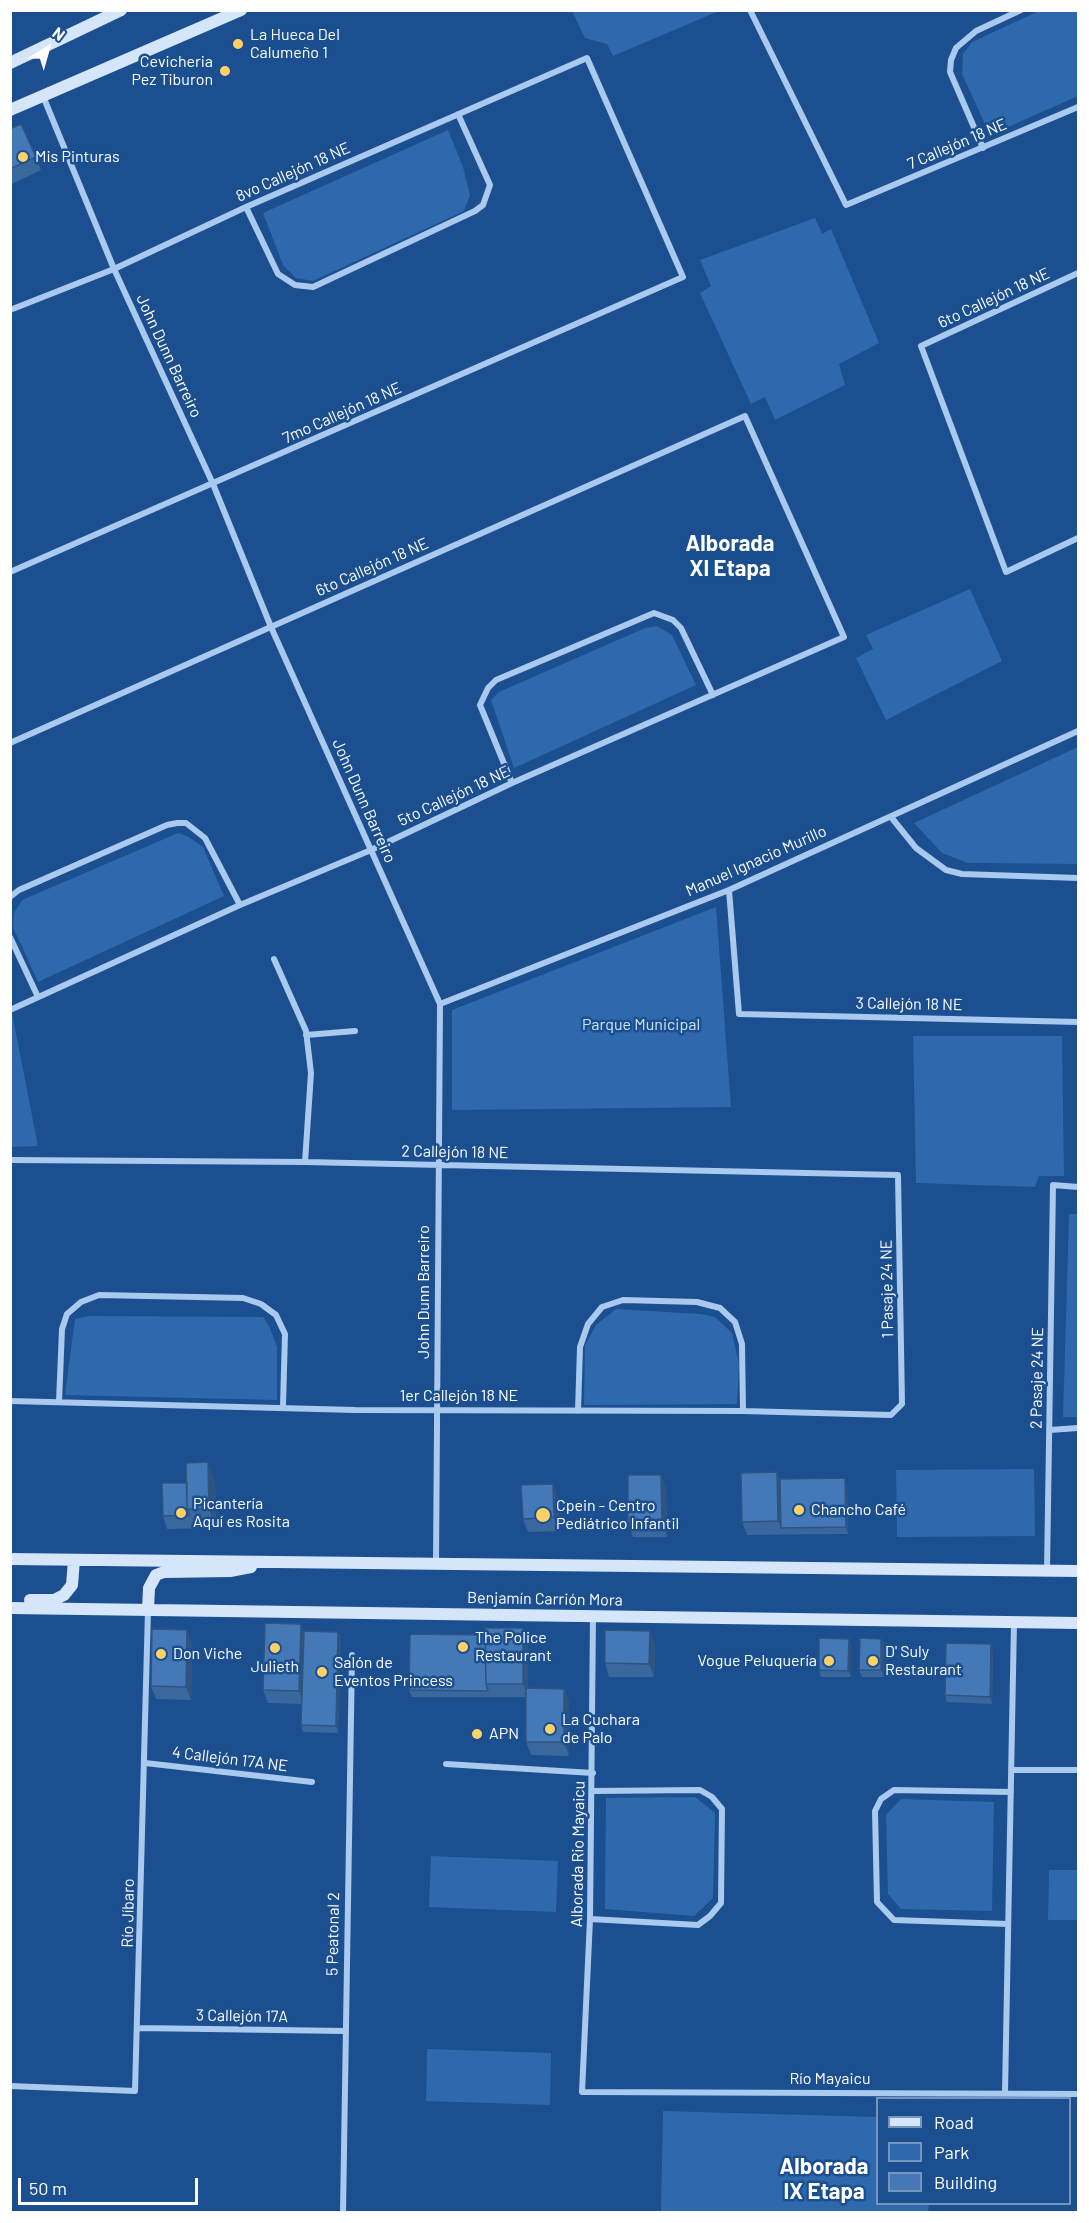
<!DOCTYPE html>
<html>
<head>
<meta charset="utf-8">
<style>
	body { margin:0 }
	#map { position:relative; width:1089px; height:2223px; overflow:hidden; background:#1b4f8f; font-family:Barlow,sans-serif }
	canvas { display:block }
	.frame { position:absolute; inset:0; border:12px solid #fff; pointer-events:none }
	.legend { position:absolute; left:876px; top:2097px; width:195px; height:108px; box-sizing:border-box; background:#1b4f8f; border:2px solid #7695bc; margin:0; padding:8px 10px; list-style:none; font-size:18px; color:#fff }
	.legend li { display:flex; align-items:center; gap:12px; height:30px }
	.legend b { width:30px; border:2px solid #7695bc }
	.north { position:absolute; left:18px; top:18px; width:60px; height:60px; -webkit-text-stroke:4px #1b4f8f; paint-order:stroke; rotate:37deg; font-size:16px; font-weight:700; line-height:24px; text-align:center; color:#fff }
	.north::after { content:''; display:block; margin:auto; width:21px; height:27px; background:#fff; clip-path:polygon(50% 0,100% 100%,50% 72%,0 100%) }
	.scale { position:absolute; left:18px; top:2178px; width:180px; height:27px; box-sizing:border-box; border:3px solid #fff; border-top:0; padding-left:8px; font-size:18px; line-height:21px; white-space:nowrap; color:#fff; -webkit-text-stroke:4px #1b4f8f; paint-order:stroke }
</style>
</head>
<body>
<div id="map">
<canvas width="1089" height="2223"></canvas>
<div class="frame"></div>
<ul class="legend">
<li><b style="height:8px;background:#d6e6fa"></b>Road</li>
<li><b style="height:16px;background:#2e69ad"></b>Park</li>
<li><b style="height:16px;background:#4478b7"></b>Building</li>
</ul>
<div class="north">N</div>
<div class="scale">50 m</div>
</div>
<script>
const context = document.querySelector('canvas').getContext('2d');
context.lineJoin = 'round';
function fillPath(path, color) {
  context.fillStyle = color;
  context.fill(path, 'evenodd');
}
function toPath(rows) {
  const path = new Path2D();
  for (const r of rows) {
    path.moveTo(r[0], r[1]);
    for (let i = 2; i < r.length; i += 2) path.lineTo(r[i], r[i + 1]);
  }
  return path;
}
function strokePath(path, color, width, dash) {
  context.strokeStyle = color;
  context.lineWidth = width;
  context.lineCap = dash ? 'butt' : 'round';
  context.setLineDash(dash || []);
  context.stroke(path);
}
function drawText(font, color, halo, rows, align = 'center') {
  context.font = font + ' Barlow,sans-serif';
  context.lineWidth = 5;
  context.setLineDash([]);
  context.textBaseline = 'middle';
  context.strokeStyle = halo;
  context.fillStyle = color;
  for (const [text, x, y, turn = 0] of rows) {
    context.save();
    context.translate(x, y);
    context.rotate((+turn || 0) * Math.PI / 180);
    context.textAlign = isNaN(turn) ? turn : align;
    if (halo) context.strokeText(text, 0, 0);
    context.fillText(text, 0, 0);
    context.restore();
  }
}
const green = toPath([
	[572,11,719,11,613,56,607,44,585,38],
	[1039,11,1078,11,1078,96,990,135,962,74,963,54,972,42],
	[448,130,463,167,470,195,464,211,313,281,296,278,283,265,263,213],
	[815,218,822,234,831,229,879,343,839,364,845,385,775,420,765,397,751,404,700,293,711,286,700,260],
	[970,589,1002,661,886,720,856,658,873,649,866,635],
	[657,626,672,635,696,685,514,768,491,700,499,692,645,628],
	[1078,747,1078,864,968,863,942,853,914,823],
	[178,833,187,836,203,847,224,896,38,982,13,927,14,913,22,900],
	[716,907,731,1107,452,1110,452,1010],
	[12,1013,38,1146,11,1147],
	[913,1036,1062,1036,1064,1176,1039,1176,1035,1187,916,1183],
	[1069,1214,1078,1214,1078,1417,1063,1417],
	[616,1309,700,1314,715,1317,732,1333,739,1364,737,1404,584,1405,585,1345,596,1325],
	[89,1316,263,1317,270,1328,277,1347,277,1400,65,1395,75,1319],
	[1034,1469,1035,1536,897,1537,896,1470],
	[695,1797,715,1813,713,1898,694,1916,605,1909,606,1798],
	[901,1799,994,1802,992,1911,901,1909,888,1894,886,1815],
	[431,1856,558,1861,556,1912,429,1907],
	[1049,1870,1078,1870,1078,1920,1048,1920],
	[427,2049,551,2053,550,2105,426,2101],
	[663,2111,877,2117,878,2204,929,2204,928,2212,661,2212]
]);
const minor = toPath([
	[750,10,846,205,1078,107],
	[43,96,114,269,213,484,271,627,440,1004,436,1563],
	[983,148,950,72,951,60,956,48,976,31,1021,10],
	[246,207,278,274,295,285,313,287,475,211,483,205,490,185,458,114],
	[1078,273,921,346,1006,572,1078,538],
	[10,310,114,269,246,207,587,58,683,277,10,572],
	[10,743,745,416,844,637,512,783,371,850,240,905,10,1010],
	[512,783,480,705,488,688,496,680,654,613,673,620,681,628,713,695],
	[891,817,916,848,946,870,962,874,1078,878],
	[729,890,739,1014,1078,1022],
	[10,897,19,890,167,825,177,823,186,823,205,838,240,905],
	[10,937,38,997],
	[274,959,306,1031,311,1073,305,1162],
	[440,1004,729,890,1078,731],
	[306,1035,355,1031],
	[10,1160,305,1162,898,1175,902,1404,891,1415,743,1411,355,1410,10,1401],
	[59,1402,62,1329,67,1314,81,1302,99,1295,243,1298,261,1304,276,1315,285,1334,283,1406],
	[578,1411,580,1347,588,1324,602,1307,623,1300,697,1302,720,1308,735,1322,742,1344,743,1411],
	[1050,1430,1078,1428],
	[1047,1570,1053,1185,1078,1187],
	[593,1616,590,1919,582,2092,1078,2094],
	[145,1763,312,1782],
	[446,1764,593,1773],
	[1012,1770,1078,1770],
	[590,1919,698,1925,710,1916,721,1903,722,1809,712,1797,700,1790,592,1791],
	[1008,1924,894,1920,877,1902,875,1811,881,1799,894,1790,1011,1792],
	[139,2028,345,2031],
	[10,2086,135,2091,148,1610],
	[1005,2092,1014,1622],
	[343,2212,352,1655]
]);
const secondary = toPath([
	[10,63,121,10],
	[10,110,241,10],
	[10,1559,1078,1571],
	[30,1600,54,1600,64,1595,72,1585,74,1560],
	[10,1608,1078,1623],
	[148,1610,149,1588,156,1575,164,1572,230,1571,251,1567]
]);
const wall = toPath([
	[10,129,36,157,41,170,10,185],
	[780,1479,847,1485,848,1534,747,1535,742,1522],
	[215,1482,216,1528,167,1529,163,1516],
	[666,1488,667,1537,633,1537,628,1523],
	[558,1498,559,1531,528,1532,523,1519],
	[304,1631,338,1632,341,1639,338,1733,303,1732,301,1725,301,1704,268,1703,263,1690],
	[849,1639,851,1646,851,1677,821,1677,819,1670],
	[881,1639,884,1645,884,1677,862,1677,859,1670],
	[528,1642,528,1688,564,1689,569,1702,569,1756,531,1755,526,1742,526,1697,412,1697,409,1690],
	[192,1644,191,1700,156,1699,151,1686],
	[655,1644,654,1677,609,1677,605,1663],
	[993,1651,992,1704,947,1702,945,1695]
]);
const shadedWall = toPath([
	[208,1462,215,1482,216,1528,209,1509],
	[777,1472,782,1486,781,1528,778,1521],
	[661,1475,666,1488,667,1537,662,1523],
	[845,1478,847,1485,848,1534,846,1527],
	[553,1484,558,1498,559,1531,554,1517],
	[301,1624,306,1638,304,1705,299,1691],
	[523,1628,528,1642,528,1697,523,1684],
	[187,1630,192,1644,191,1700,186,1687],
	[650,1631,655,1644,654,1677,649,1664],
	[338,1632,341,1639,338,1733,336,1726],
	[849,1639,851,1646,851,1677,848,1671],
	[881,1639,884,1645,884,1677,881,1670],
	[991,1644,993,1651,992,1704,990,1697],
	[564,1689,569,1702,569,1756,564,1742]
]);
const building = toPath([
	[21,124,36,157,10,169,10,129,21,124],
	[208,1462,209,1509,187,1509,186,1463,208,1462],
	[777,1472,778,1521,742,1522,741,1473,777,1472],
	[628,1475,661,1475,662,1523,628,1523,628,1475],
	[845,1478,846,1527,781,1528,780,1479,845,1478],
	[162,1483,187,1483,187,1509,190,1515,163,1516,162,1483],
	[553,1484,554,1517,523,1519,521,1485,553,1484],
	[265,1623,301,1624,299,1691,263,1690,265,1623],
	[485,1628,523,1628,523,1684,486,1684,485,1628],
	[152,1629,187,1630,186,1687,151,1686,152,1629],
	[605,1630,650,1631,649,1664,605,1663,605,1630],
	[304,1631,338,1632,336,1726,301,1725,304,1631],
	[410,1634,485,1635,486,1684,488,1691,409,1690,410,1634],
	[819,1638,849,1639,848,1671,819,1670,819,1638],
	[860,1638,881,1639,881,1670,859,1670,860,1638],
	[946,1643,991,1644,990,1697,945,1695,946,1643],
	[526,1688,564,1689,564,1742,526,1742,526,1688]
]);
const markers = [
	[238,44,6,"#ffd166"],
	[225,71,6,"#ffd166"],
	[23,157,6,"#ffd166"],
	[799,1510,6,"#ffd166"],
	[181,1513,6,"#ffd166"],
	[543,1515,8,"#ffd166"],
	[463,1647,6,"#ffd166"],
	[275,1648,6,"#ffd166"],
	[161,1654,6,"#ffd166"],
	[829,1661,6,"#ffd166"],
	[873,1661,6,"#ffd166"],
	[322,1672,6,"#ffd166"],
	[550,1729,6,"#ffd166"],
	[477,1734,6,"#ffd166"]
];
const poiNames = [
	["La Hueca Del",250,35],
	["Calumeño 1",250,53],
	["Cevicheria",213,62,"right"],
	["Pez Tiburon",213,80,"right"],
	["Mis Pinturas",35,157],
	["Picantería",193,1504],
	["Aquí es Rosita",193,1522],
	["Cpein - Centro",556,1506],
	["Pediátrico Infantil",556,1524],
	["Chancho Café",811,1510],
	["The Police",475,1638],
	["Restaurant",475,1656],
	["D' Suly",885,1652],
	["Restaurant",885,1670],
	["Don Viche",173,1654],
	["Vogue Peluquería",817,1661,"right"],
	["Salón de",334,1663],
	["Eventos Princess",334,1681],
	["Julieth",275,1667,"center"],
	["La Cuchara",562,1720],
	["de Palo",562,1738],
	["APN",489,1734]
];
const streetNames = [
	["7 Callejón 18 NE",957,144,-23],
	["8vo Callejón 18 NE",293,172,-24],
	["6to Callejón 18 NE",994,298,-25],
	["John Dunn Barreiro",169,356,65],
	["7mo Callejón 18 NE",342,413,-24],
	["6to Callejón 18 NE",372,567,-24],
	["5to Callejón 18 NE",454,796,-25],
	["John Dunn Barreiro",364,801,66],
	["Manuel Ignacio Murillo",756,861,-24],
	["3 Callejón 18 NE",909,1004,1],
	["2 Callejón 18 NE",455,1152,1],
	["1 Pasaje 24 NE",887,1289,-91],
	["John Dunn Barreiro",424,1292,-90],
	["2 Pasaje 24 NE",1037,1378,-89],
	["1er Callejón 18 NE",459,1396],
	["Benjamín Carrión Mora",545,1599,1],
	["4 Callejón 17A NE",230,1759,7],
	["Alborada Rio Mayaicu",578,1854,-89],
	["Río Jíbaro",128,1913,-89],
	["5 Peatonal 2",333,1934,-89],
	["3 Callejón 17A",242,2016,1],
	["Río Mayaicu",830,2079]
];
const parkNames = [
	["Parque Municipal",641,1025]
];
const districtNames = [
	["Alborada",730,544],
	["XI Etapa",730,569],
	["Alborada",824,2167],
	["IX Etapa",824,2192]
];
fillPath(green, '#2e69ad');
strokePath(minor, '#a9c9ee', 6);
strokePath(secondary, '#d6e6fa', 12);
fillPath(wall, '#3a679d');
fillPath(shadedWall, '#305480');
fillPath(building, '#4478b7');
strokePath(building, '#305480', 1.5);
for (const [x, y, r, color] of markers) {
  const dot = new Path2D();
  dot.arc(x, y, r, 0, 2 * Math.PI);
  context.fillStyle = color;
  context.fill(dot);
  strokePath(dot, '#1b4f8f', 2);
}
drawText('16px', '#fff', '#1b4f8f', poiNames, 'left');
drawText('16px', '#fff', '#1b4f8f', streetNames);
drawText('16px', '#cfe3fa', '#1b4f8f', parkNames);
drawText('bold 22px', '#fff', '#1b4f8f', districtNames);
</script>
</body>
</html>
